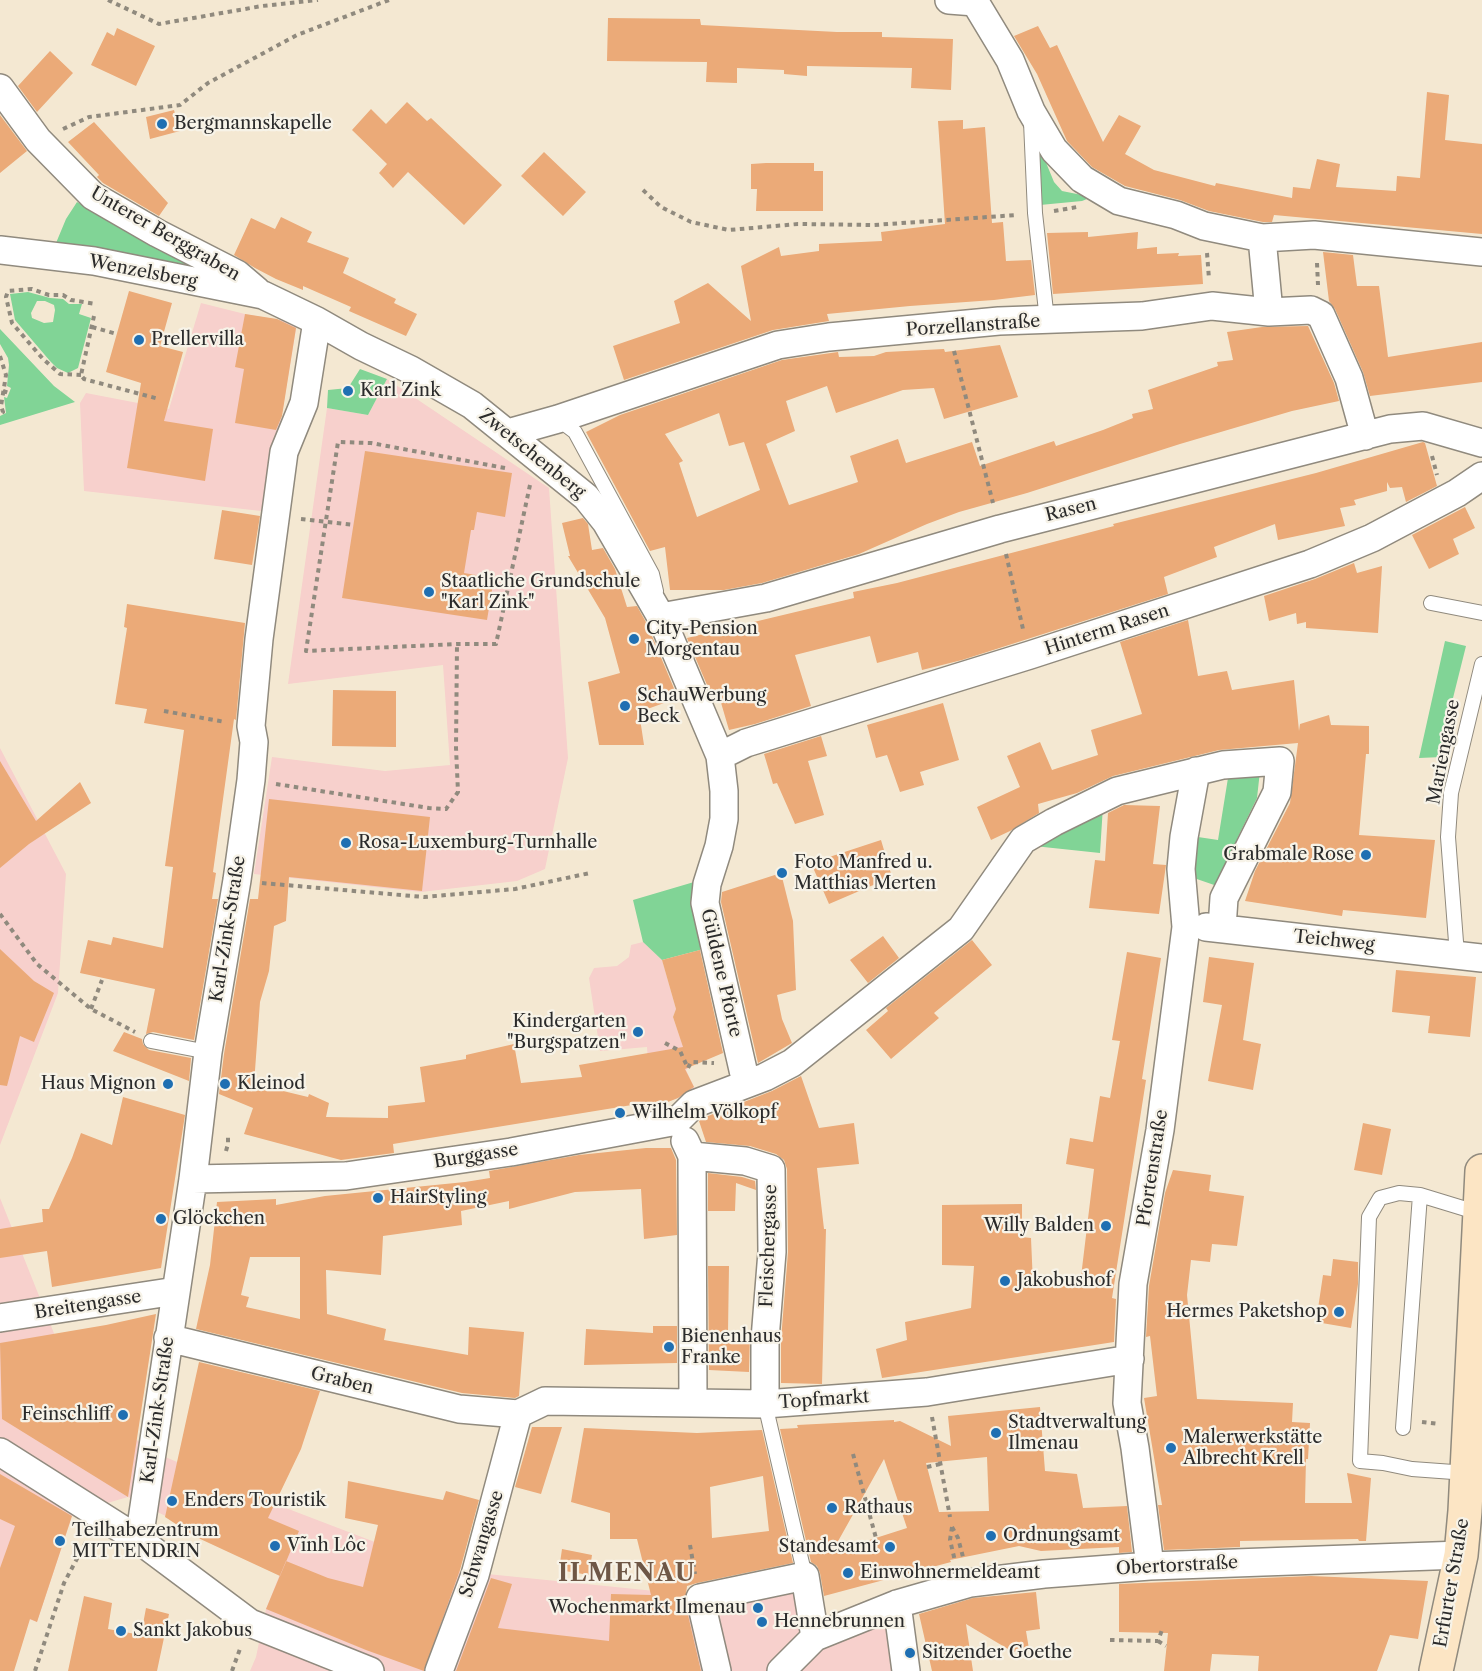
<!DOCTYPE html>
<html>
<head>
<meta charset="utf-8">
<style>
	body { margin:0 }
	canvas { display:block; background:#f4e8d2 }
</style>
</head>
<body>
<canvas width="1482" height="1671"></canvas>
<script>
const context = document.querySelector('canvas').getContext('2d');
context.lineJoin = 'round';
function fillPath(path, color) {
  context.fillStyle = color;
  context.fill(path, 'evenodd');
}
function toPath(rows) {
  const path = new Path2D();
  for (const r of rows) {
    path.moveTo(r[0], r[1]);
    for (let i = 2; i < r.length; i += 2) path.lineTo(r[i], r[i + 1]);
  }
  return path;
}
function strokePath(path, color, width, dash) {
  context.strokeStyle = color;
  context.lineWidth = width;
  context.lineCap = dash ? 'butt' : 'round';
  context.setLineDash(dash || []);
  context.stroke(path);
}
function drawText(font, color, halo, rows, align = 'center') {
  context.font = font + ' "Libre Caslon Text",serif';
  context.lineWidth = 4.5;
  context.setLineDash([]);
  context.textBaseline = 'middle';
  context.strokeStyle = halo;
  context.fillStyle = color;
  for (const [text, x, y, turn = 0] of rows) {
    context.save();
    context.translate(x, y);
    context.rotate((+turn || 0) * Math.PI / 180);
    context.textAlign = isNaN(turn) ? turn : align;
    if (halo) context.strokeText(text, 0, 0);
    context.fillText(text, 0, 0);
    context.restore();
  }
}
const built = toPath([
	[201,303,245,314,297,323,279,431,261,511,84,491,80,403,86,393,169,409],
	[387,379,549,488,568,758,545,869,517,881,421,892,254,874,272,757,385,771,450,765,443,665,288,684,327,408,368,415],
	[0,748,66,874,58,993,0,1145],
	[643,942,662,960,676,1009,673,1017,690,1067,686,1070,696,1091,651,1108,647,1047,600,1051,589,978,594,968,617,966,629,957,631,945],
	[0,1198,77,1391,149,1450,278,1505,448,1570,694,1595,809,1566,822,1619,907,1596,918,1671,250,1671,256,1657,266,1609,280,1574,128,1497,73,1513,37,1622,0,1609]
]);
const green = toPath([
	[1040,148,1054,182,1062,191,1092,197,1082,201,1040,205,1037,154],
	[77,202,120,227,230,281,98,248,56,243,66,219],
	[28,292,50,298,63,299,69,304,82,304,79,314,91,318,78,368,68,373,57,368,50,361,15,320,10,294],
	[37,301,45,301,54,305,55,310,53,322,44,323,32,318,31,313],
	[0,329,54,386,75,402,0,425,0,416,6,413,4,397,7,398,11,388,7,386,9,365,8,358,0,344],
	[360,369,387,379,368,415,327,408,328,390,348,388],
	[1445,641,1466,646,1451,706,1442,757,1419,758],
	[1260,771,1257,798,1237,839,1233,863,1220,887,1191,877,1198,837,1218,840,1228,778],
	[1103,806,1100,853,1034,846],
	[694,882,700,918,700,950,662,960,643,942,633,900]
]);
const building = toPath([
	[608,18,700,19,701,25,837,32,882,32,882,37,953,39,951,90,911,88,912,68,807,66,807,76,784,74,784,70,737,68,737,83,706,82,707,62,607,61],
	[1038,26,1050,48,1057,45,1103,142,1119,115,1141,126,1125,154,1154,170,1215,186,1216,183,1292,198,1293,187,1310,189,1317,159,1340,164,1336,187,1396,191,1397,176,1420,178,1427,92,1449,95,1445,140,1482,144,1482,234,1274,215,1272,222,1263,222,1209,211,1180,200,1125,186,1092,167,1067,141,1037,74,1014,36],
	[117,28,155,46,136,86,91,65,107,32,114,36],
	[50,51,73,73,37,112,18,86],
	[407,102,427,121,431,118,502,185,464,225,408,172,393,188,379,173,387,164,352,130,371,109,386,124],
	[174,110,180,131,150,139,146,117],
	[0,115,27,151,0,173],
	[963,120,963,129,985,127,992,223,1003,222,1006,261,1031,260,1035,295,994,300,910,306,827,314,829,321,773,330,624,380,613,346,680,323,674,301,708,283,751,321,741,266,779,247,781,256,819,251,819,244,882,241,881,232,945,224,938,121],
	[94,122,168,203,159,216,103,183,97,177,99,175,68,142],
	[544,152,586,192,563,216,521,176],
	[766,163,814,163,814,171,823,171,823,211,756,211,757,189,751,189,751,164],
	[281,217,312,232,307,242,349,258,343,273,396,299,394,303,417,314,406,336,349,311,351,307,303,286,303,290,276,279,255,268,234,255,251,218,275,229],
	[1088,232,1088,237,1138,232,1137,249,1157,247,1157,254,1179,253,1178,256,1201,255,1203,284,1053,294,1047,233],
	[1323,252,1353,255,1357,286,1379,286,1388,357,1482,342,1482,382,1370,396,1363,372,1335,309,1329,301],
	[129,291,172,303,160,346,183,352,164,421,213,429,205,481,127,468,141,383,106,372],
	[245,314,277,319,296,328,282,416,276,430,235,423,244,369,235,367],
	[1308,326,1334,383,1339,401,1292,411,1180,444,1027,493,959,512,927,524,859,554,762,583,724,590,670,590,665,547,650,551,586,432,620,415,782,360,838,352,839,357,874,356,886,352,944,349,945,352,1000,345,1018,397,944,419,934,388,903,390,836,413,827,386,786,401,795,431,766,444,789,505,858,482,850,456,898,439,906,463,972,442,980,466,1054,441,1056,446,1103,430,1133,418,1132,414,1153,409,1148,390,1218,366,1217,362,1233,360,1227,332,1262,327],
	[719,413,729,446,744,442,760,490,697,517,679,463,683,461,665,434],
	[1423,442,1425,443,1437,486,1406,502,1402,487,1390,488,1387,482,1387,491,1354,500,1356,505,1340,508,1345,526,1278,540,1275,524,1214,547,1217,557,1164,577,1168,594,962,660,922,670,918,652,877,663,870,636,795,655,811,706,755,724,729,730,717,689,710,692,687,638,854,598,853,592,897,583,1114,526,1113,524,1316,473],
	[365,451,512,473,505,517,477,512,474,530,471,530,464,573,494,578,487,620,342,598],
	[1465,507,1475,528,1453,539,1459,554,1429,569,1412,535],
	[222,510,260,516,252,565,214,559],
	[583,518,588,524,592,550,603,548,615,569,627,607,637,606,647,624,678,698,639,712,644,745,599,745,588,682,620,673,605,618,568,556,570,556,562,523],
	[1354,563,1357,573,1382,566,1378,633,1306,628,1306,622,1297,624,1296,613,1269,621,1264,596,1315,579],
	[127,604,245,623,236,720,234,719,213,872,216,873,212,899,218,899,194,1040,153,1032,146,1034,155,989,80,973,88,940,111,945,113,937,163,948,173,867,165,866,184,730,144,723,147,709,115,704,127,628,124,627],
	[1188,620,1198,676,1227,671,1232,690,1294,680,1299,731,1300,724,1329,715,1331,725,1369,726,1369,754,1366,754,1359,835,1435,840,1426,918,1343,910,1342,916,1245,901,1255,871,1290,803,1298,743,1219,750,1113,776,1077,793,1038,804,1039,813,1010,831,991,840,977,807,1020,787,1007,756,1040,742,1052,770,1098,755,1091,730,1142,714,1120,642],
	[333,690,396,691,396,747,332,746],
	[943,703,959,760,920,772,924,785,900,792,887,755,876,758,867,725],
	[821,736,827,756,808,761,824,815,795,824,777,783,773,784,764,754],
	[0,761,36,821,80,782,91,803,29,844,0,868],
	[269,799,430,817,422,891,289,877,286,921,274,926,269,971,260,1002,254,1084,308,1097,309,1094,329,1103,326,1117,388,1118,388,1106,425,1102,420,1067,466,1059,466,1055,514,1044,521,1083,582,1077,579,1065,683,1047,673,1017,676,1009,662,960,700,950,723,1053,685,1069,694,1087,678,1098,645,1111,641,1112,638,1104,393,1144,394,1153,341,1160,244,1134,253,1108,219,1094,224,1054,250,899,258,899],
	[1124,805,1160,806,1153,864,1166,865,1159,914,1089,908,1095,860,1105,861,1108,813],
	[881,840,892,877,829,904,811,863],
	[781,873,793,921,796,990,777,995,782,1019,792,1043,758,1063,721,902,722,892],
	[883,936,899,958,868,983,850,960],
	[972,940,992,965,934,1013,939,1018,891,1059,866,1030,888,1011,886,1008],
	[0,949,34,981,54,993,34,1042,20,1036,7,1086,0,1085],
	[1127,952,1161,958,1142,1079,1146,1080,1112,1298,1116,1299,1114,1342,882,1378,876,1349,907,1340,905,1322,971,1308,974,1266,942,1265,942,1205,1022,1204,1022,1237,1031,1238,1033,1284,1080,1285,1094,1169,1066,1164,1070,1138,1093,1142,1100,1096,1110,1098,1120,1041,1112,1040],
	[1209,957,1254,963,1243,1040,1261,1044,1253,1090,1208,1081,1222,1005,1203,1002],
	[1396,970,1476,977,1470,1037,1428,1033,1430,1016,1392,1012],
	[124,1032,142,1039,143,1044,149,1050,191,1058,189,1081,113,1051],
	[801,1076,819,1128,854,1123,859,1164,817,1168,824,1229,826,1229,822,1384,781,1383,781,1340,788,1252,787,1169,784,1160,776,1154,750,1146,706,1142,699,1121,703,1118,772,1091],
	[123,1097,185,1115,161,1268,52,1287,47,1251,0,1258,0,1229,43,1222,42,1209,49,1209,72,1158,81,1133,112,1145],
	[1363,1123,1391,1129,1382,1175,1354,1170],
	[646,1148,671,1148,676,1160,677,1235,644,1239,641,1189,575,1192,509,1209,509,1201,461,1211,462,1225,383,1236,381,1275,326,1270,327,1314,386,1329,384,1340,468,1355,469,1327,524,1332,519,1396,515,1398,462,1393,196,1329,210,1265,217,1202,276,1199,276,1205,325,1196,465,1182,490,1178,489,1171,579,1155],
	[250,1257,300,1257,300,1319,246,1307,249,1297,241,1295],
	[1173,1170,1211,1175,1209,1191,1244,1196,1237,1246,1212,1244,1210,1262,1191,1260,1187,1295,1197,1399,1293,1403,1292,1422,1310,1423,1308,1459,1306,1459,1305,1503,1352,1503,1347,1473,1371,1478,1366,1541,1359,1541,1358,1539,1240,1541,1240,1547,1164,1550,1158,1505,1162,1505,1144,1398,1157,1396,1150,1336,1146,1337,1149,1286,1165,1193],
	[708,1173,742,1177,755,1181,756,1190,736,1183,735,1211,708,1211],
	[1333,1259,1358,1262,1358,1284,1351,1328,1316,1322,1323,1275,1331,1276],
	[708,1266,729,1266,728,1332,750,1333,749,1372,709,1370],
	[156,1314,128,1497,2,1419,0,1343,106,1325],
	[653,1326,677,1326,677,1363,584,1365,586,1329,653,1333],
	[199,1362,320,1391,301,1449,268,1518,299,1531,280,1576,196,1537,165,1517],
	[1040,1407,1045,1471,1077,1474,1083,1508,1127,1506,1132,1552,1119,1553,1119,1547,1041,1551,1019,1546,950,1560,951,1562,824,1596,820,1573,817,1566,811,1562,780,1429,798,1428,797,1425,894,1420,894,1422,900,1421,951,1446,948,1416],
	[987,1457,989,1511,939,1512,926,1463],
	[884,1459,907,1528,832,1552],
	[532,1427,562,1427,541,1494,515,1487],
	[584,1428,697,1433,762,1430,793,1563,697,1583,687,1586,685,1602,701,1671,456,1671,491,1578,512,1584,498,1628,609,1641,611,1594,651,1595,637,1539,610,1539,610,1513,571,1502],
	[763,1476,769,1531,712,1538,710,1487],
	[0,1474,72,1516,37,1622,30,1619,14,1671,0,1671,0,1568,15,1526,0,1519],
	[348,1481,443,1500,446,1491,479,1500,460,1570,424,1671,366,1650,266,1609,286,1561,328,1578,363,1587,378,1525,345,1518],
	[562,1549,592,1555,589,1575,559,1570],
	[1311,1576,1428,1581,1418,1639,1390,1635,1377,1671,1258,1671,1259,1656,1212,1654,1210,1671,1164,1671,1168,1633,1119,1632,1119,1584],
	[1036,1592,1040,1629,1026,1631,1029,1649,1013,1652,966,1624,973,1671,932,1671,919,1614,973,1598],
	[84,1596,112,1603,108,1629,141,1635,146,1608,169,1614,157,1671,68,1671]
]);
const path = toPath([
	[108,0,159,24,262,6,318,0],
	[63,129,89,117,180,105,208,83,297,35,389,0],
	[643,190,661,207,691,222,729,230,798,224,874,225,1017,215],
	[1054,211,1077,207],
	[1207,253,1209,279],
	[1317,263,1318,285],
	[94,316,81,375,84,379,159,399],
	[92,327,117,334],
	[954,351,993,503],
	[0,356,6,375,1,406,3,412,0,413],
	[81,375,60,374,43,359,12,323,6,297,8,291,32,289,49,295,63,295,71,300,96,304],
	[3,391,9,393],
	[1432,456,1437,475],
	[505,468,371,443,338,442,306,651,457,644,496,644,530,485],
	[301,519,354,525],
	[1006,554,1023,629],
	[164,711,225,722],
	[276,784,429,808,446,809,458,792,456,748,457,644],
	[262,883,424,897,515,889,590,873],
	[0,914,37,964,91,1009,135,1032],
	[91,1009,102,980],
	[665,1043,680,1051,688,1068,691,1062,714,1063],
	[226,1151,228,1144,228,1134],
	[932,1417,950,1517],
	[1422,1422,1439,1424],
	[853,1454,876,1538],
	[927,1467,940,1464],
	[952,1527,950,1540,955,1561],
	[952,1527,958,1538,963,1557],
	[690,1545,695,1574],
	[1110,1640,1158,1641,1163,1627],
	[1158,1641,1166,1646],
	[35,1671,64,1583,88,1538],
	[232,1671,241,1646]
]);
const service = toPath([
	[1031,122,1035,213,1047,320],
	[558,419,575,432,652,574,656,591],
	[1431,603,1482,613],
	[1457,955,1448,837,1451,793,1482,664],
	[151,1041,208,1052],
	[765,1404,805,1576],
	[1403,1428,1420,1195],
	[1467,1473,1412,1469,1383,1463,1360,1461,1369,1217,1380,1198,1399,1193,1420,1195,1479,1213]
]);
const minor = toPath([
	[949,0,975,2],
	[975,2,1010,60,1031,111,1054,150,1082,179,1119,201,1176,215,1204,226,1262,238,1314,235,1482,252],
	[0,88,38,140,93,196,157,233,237,274,257,291],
	[1262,238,1269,312],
	[0,250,94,261,263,295,317,321,361,346,411,370,472,405,586,497,606,522,661,617,720,756,724,791,724,819,719,846,707,884,705,903,746,1083],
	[508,433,558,419,778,345,829,337,999,321,1142,316,1212,306,1269,312,1311,310,1321,315,1349,378,1365,436],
	[661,617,766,598,1000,529,1390,429,1423,426,1482,443],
	[720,756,746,743,1030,655,1310,564,1372,538,1457,493,1482,476],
	[1206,927,1482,958],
	[685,1141,692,1156,693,1402],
	[692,1156,745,1161,771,1169,772,1252,765,1339,765,1404],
	[193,1179,346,1176,511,1152,677,1121,694,1104,765,1077,792,1063,961,929,1023,840,1054,822,1117,791,1223,765,1280,761,1277,792,1224,898,1222,928],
	[0,1318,176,1291],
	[168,1338,459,1409,518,1414],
	[518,1414,545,1401,765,1404,927,1392,1130,1359],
	[0,1452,139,1540,250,1623,370,1671],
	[139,1540,193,1179,208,1052,237,880,251,780,254,742,251,726,259,639,284,452,304,403,317,321],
	[1150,1566,1135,1448,1127,1403,1133,1284,1160,1130,1186,927,1181,869,1184,837,1196,771],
	[897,1604,906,1671],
	[439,1671,475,1575,518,1414],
	[717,1671,700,1598,805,1576,815,1637],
	[781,1671,815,1637,897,1604,970,1583,1044,1574,1150,1566,1461,1555]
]);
const secondary = toPath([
	[1436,1671,1461,1555,1465,1511,1482,1171]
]);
const markers = [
	[162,124,6,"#1f6fb2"],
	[139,340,6,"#1f6fb2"],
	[348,391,6,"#1f6fb2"],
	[429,592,6,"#1f6fb2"],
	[634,639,6,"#1f6fb2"],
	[625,706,6,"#1f6fb2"],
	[346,843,6,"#1f6fb2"],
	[1366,855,6,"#1f6fb2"],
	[782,873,6,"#1f6fb2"],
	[638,1032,6,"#1f6fb2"],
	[168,1084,6,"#1f6fb2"],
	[225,1084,6,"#1f6fb2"],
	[620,1113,6,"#1f6fb2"],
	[378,1198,6,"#1f6fb2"],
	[161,1219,6,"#1f6fb2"],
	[1106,1226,6,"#1f6fb2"],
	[1005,1281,6,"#1f6fb2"],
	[1339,1312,6,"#1f6fb2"],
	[669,1347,6,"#1f6fb2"],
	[123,1415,6,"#1f6fb2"],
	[996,1433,6,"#1f6fb2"],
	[1171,1448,6,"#1f6fb2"],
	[172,1501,6,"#1f6fb2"],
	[832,1508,6,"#1f6fb2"],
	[991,1536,6,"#1f6fb2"],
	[60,1541,6,"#1f6fb2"],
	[275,1546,6,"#1f6fb2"],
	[890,1547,6,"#1f6fb2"],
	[848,1573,6,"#1f6fb2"],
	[758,1608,6,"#1f6fb2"],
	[762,1622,6,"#1f6fb2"],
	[121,1631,6,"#1f6fb2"],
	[910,1653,6,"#1f6fb2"]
];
const poiNames = [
	["Bergmannskapelle",174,124],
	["Prellervilla",151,340],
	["Karl Zink",360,391],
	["Staatliche Grundschule",441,582],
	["\"Karl Zink\"",441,603],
	["City-Pension",646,629],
	["Morgentau",646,650],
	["SchauWerbung",637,696],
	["Beck",637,717],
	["Rosa-Luxemburg-Turnhalle",358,843],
	["Grabmale Rose",1354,855,"right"],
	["Foto Manfred u.",794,863],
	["Matthias Merten",794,884],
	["Kindergarten",626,1022,"right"],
	["\"Burgspatzen\"",626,1043,"right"],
	["Haus Mignon",156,1084,"right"],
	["Kleinod",237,1084],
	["Wilhelm Völkopf",632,1113],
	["HairStyling",390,1198],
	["Glöckchen",173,1219],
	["Willy Balden",1094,1226,"right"],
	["Jakobushof",1017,1281],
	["Hermes Paketshop",1327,1312,"right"],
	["Bienenhaus",681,1337],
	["Franke",681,1358],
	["Feinschliff",111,1415,"right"],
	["Stadtverwaltung",1008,1423],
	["Ilmenau",1008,1444],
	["Malerwerkstätte",1183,1438],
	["Albrecht Krell",1183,1459],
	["Enders Touristik",184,1501],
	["Rathaus",844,1508],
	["Teilhabezentrum",72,1531],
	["MITTENDRIN",72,1552],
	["Ordnungsamt",1003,1536],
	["Vĩnh Lôc",287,1546],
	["Standesamt",878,1547,"right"],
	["Einwohnermeldeamt",860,1573],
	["Wochenmarkt Ilmenau",746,1608,"right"],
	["Hennebrunnen",774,1622],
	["Sankt Jakobus",133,1631],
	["Sitzender Goethe",922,1653]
];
const streetNames = [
	["Unterer Berggraben",165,234,30],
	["Wenzelsberg",143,272,11],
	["Porzellanstraße",973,326,-4],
	["Zwetschenberg",532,454,39],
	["Rasen",1071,510,-14],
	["Hinterm Rasen",1107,630,-18],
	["Mariengasse",1444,752,-79],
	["Karl-Zink-Straße",228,929,-81],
	["Teichweg",1334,941,6],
	["Güldene Pforte",721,973,77],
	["Burggasse",476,1156,-9],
	["Pfortenstraße",1153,1168,-81],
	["Fleischergasse",769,1246,-88],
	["Breitengasse",88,1305,-9],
	["Graben",342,1381,14],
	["Topfmarkt",824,1400,-4],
	["Karl-Zink-Straße",158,1410,-82],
	["Schwangasse",482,1544,-73],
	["Obertorstraße",1177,1566,-3],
	["Erfurter Straße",1452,1583,-80]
];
const districtNames = [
	["ILMENAU",627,1574]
];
fillPath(built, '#f7d0cc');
fillPath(green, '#81d496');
fillPath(building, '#ebaa78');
strokePath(service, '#908a7e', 16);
strokePath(minor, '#908a7e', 30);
strokePath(secondary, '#908a7e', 36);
strokePath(path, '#908a7e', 4, [4.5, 4.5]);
strokePath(service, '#fff', 14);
strokePath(minor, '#fff', 27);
strokePath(secondary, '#fce5c4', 33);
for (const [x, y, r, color] of markers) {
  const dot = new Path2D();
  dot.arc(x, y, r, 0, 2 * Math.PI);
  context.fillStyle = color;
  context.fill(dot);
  strokePath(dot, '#f7f3e8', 2);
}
drawText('18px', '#2b2b2b', '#f7f3e8', poiNames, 'left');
drawText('18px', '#2b2b2b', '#f7f3e8', streetNames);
context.letterSpacing = '1.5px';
drawText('bold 24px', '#6e5746', '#f7f3e8', districtNames);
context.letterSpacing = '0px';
</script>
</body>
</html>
